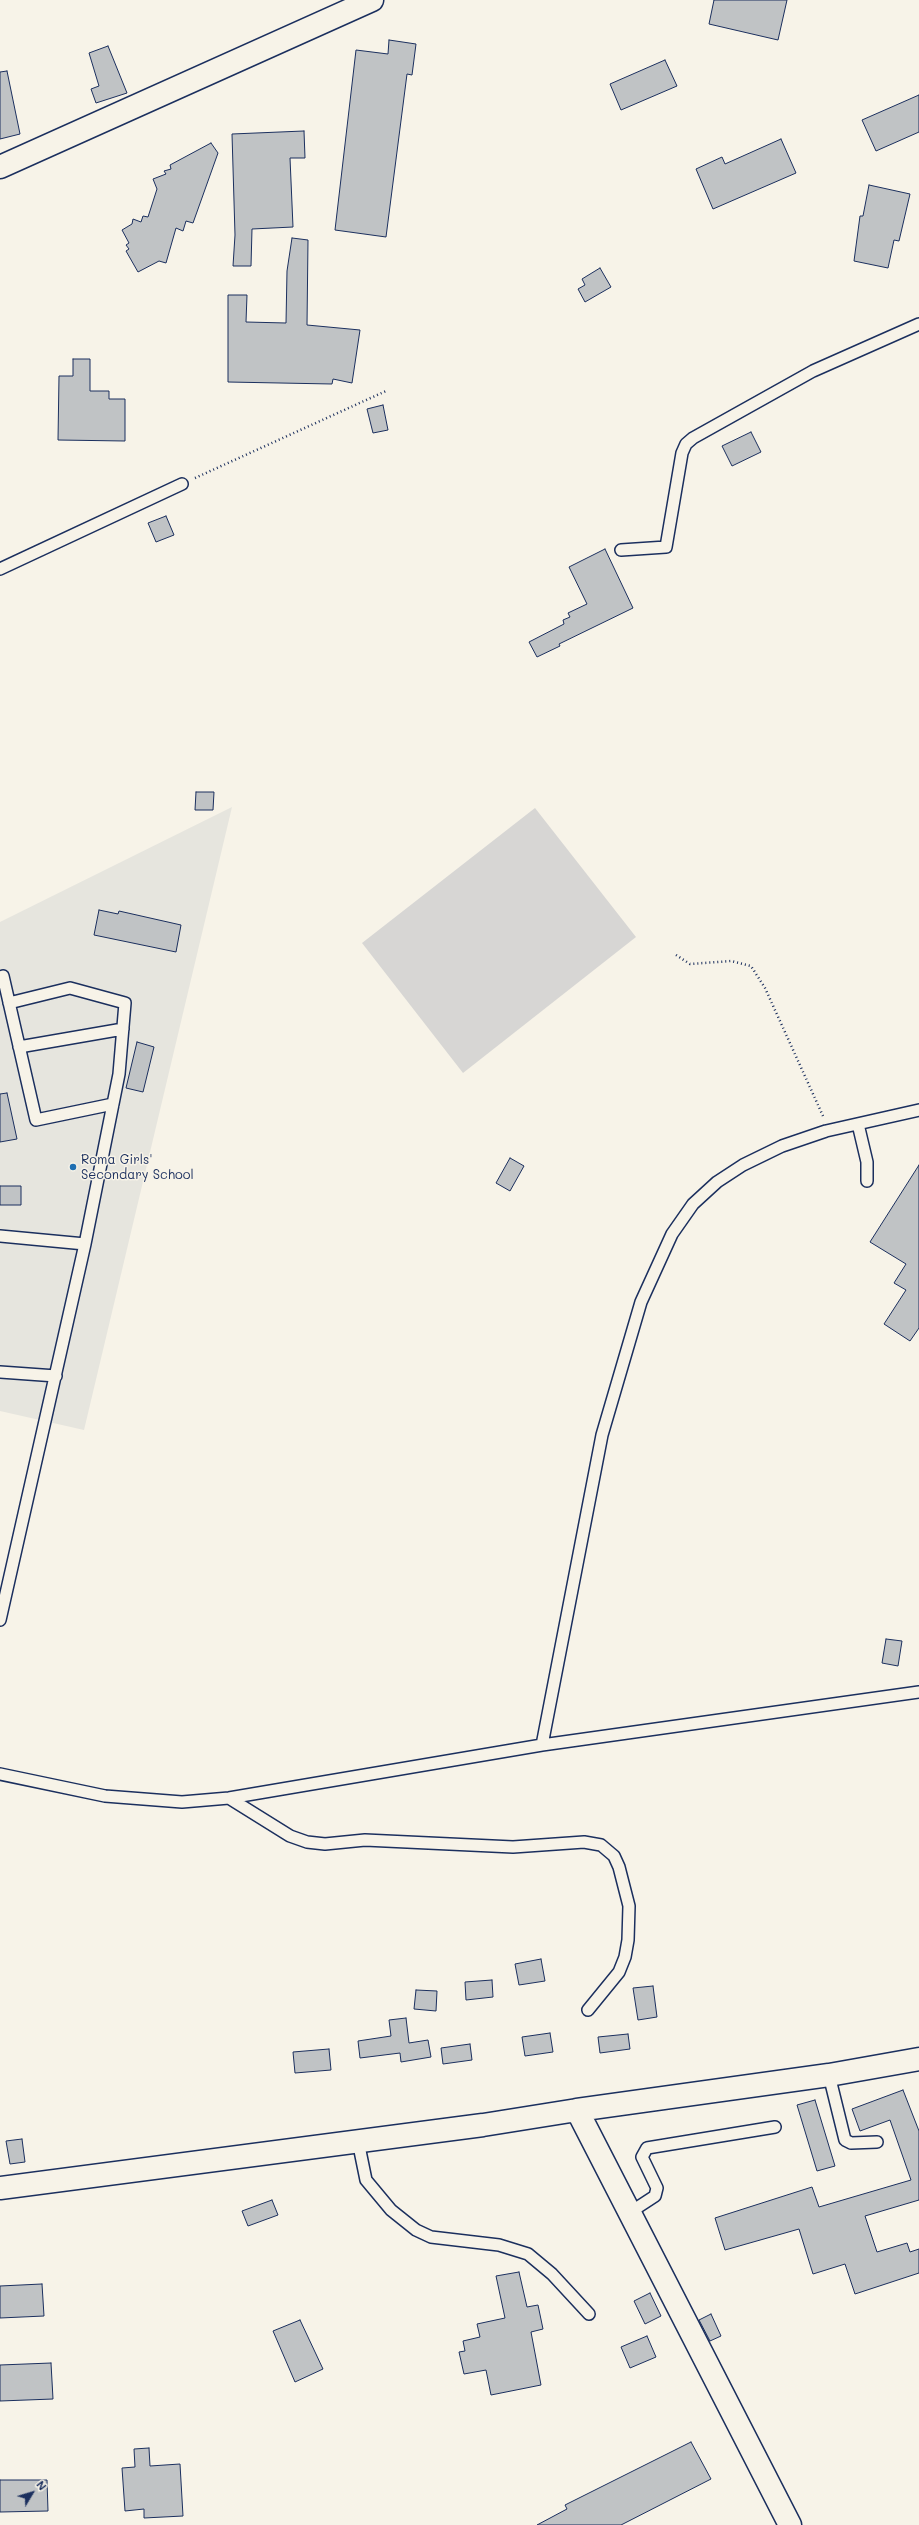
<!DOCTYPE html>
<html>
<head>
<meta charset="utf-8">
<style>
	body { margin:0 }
	#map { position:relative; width:919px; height:2525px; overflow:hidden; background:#f7f3e8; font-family:Mali,sans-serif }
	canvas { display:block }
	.north { position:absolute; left:12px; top:2473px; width:40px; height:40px; -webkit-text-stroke:3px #f7f3e8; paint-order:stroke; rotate:52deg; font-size:11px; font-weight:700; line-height:16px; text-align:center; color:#1b2f5e }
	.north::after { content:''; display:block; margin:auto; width:14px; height:18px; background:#1b2f5e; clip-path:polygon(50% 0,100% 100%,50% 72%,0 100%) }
</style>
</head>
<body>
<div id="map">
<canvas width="919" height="2525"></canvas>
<div class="north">N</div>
</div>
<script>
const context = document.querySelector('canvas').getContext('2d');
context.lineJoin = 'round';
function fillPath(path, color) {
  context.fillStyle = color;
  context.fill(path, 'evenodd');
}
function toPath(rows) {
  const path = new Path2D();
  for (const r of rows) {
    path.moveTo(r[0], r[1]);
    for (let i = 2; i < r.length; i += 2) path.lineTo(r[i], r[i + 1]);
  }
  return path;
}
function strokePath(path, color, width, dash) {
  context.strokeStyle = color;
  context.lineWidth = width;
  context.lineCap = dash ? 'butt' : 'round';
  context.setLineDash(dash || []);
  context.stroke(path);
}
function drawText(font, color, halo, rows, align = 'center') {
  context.font = font + ' Mali,sans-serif';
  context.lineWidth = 3;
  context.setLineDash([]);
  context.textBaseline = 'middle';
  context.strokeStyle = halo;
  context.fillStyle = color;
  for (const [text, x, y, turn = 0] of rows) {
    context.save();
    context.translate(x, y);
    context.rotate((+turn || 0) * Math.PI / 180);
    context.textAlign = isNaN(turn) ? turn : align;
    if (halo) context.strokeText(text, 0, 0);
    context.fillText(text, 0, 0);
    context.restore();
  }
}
const built = toPath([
	[232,807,84,1430,0,1411,0,922]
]);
const green = toPath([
	[535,808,636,937,463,1073,362,943]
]);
const building = toPath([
	[714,0,787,0,778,40,709,24,714,0],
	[389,40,416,44,412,75,407,74,386,237,335,230,356,50,388,54,389,40],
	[108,46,127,93,96,103,91,89,99,86,89,53,108,46],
	[665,60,677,86,621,110,610,84,665,60],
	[7,71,20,134,0,139,0,72,7,71],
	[919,95,919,132,876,151,862,120,919,95],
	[304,131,305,158,290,158,293,227,252,229,251,266,233,266,235,235,232,134,304,131],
	[781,139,796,173,713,209,696,169,722,157,725,164,781,139],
	[211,143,218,153,193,223,186,221,183,231,176,228,166,263,159,261,138,272,126,251,129,249,126,245,129,243,122,230,132,224,133,219,141,222,143,216,148,217,157,189,153,179,166,174,164,171,171,169,170,165,211,143],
	[869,185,910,194,899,241,894,240,888,268,854,261,860,216,863,216,869,185],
	[292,238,308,240,307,325,360,330,352,383,333,379,332,384,228,382,228,295,247,295,246,322,286,323,287,271,292,238],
	[600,268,611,287,585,302,578,289,585,285,582,279,600,268],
	[73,359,90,359,90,391,109,391,109,399,125,399,125,441,58,440,59,376,73,376,73,359],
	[383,405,388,430,373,433,367,409,383,405],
	[751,432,761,452,732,466,722,446,751,432],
	[166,516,174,535,156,542,148,523,166,516],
	[605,549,633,608,559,644,560,646,537,657,529,642,564,624,563,620,570,617,568,613,587,604,569,567,605,549],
	[196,792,214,792,213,810,195,810,196,792],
	[99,910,118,914,119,911,181,925,176,952,94,935,99,910],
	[137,1042,154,1047,143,1092,126,1088,137,1042],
	[7,1093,17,1139,0,1142,0,1094,7,1093],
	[510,1158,524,1166,510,1191,496,1183,510,1158],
	[919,1165,919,1328,910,1341,884,1324,906,1290,894,1283,906,1264,870,1242,919,1165],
	[0,1186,21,1186,21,1205,0,1205,0,1186],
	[886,1639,902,1641,898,1666,882,1663,886,1639],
	[541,1959,545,1981,519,1985,515,1964,541,1959],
	[492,1980,493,1997,466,2000,465,1982,492,1980],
	[653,1986,657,2017,638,2020,633,1988,653,1986],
	[416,1990,437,1991,436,2011,414,2009,416,1990],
	[406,2018,409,2043,428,2040,431,2057,401,2062,400,2053,360,2058,358,2041,391,2036,389,2020,406,2018],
	[550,2033,553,2052,525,2056,522,2037,550,2033],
	[628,2034,630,2049,600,2053,598,2037,628,2034],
	[470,2044,472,2060,443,2064,441,2048,470,2044],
	[329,2049,331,2070,295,2073,293,2052,329,2049],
	[903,2090,919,2131,919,2200,865,2216,877,2252,907,2243,910,2252,919,2249,919,2273,855,2294,845,2264,813,2274,799,2229,725,2250,715,2218,812,2187,819,2207,911,2180,890,2120,860,2131,852,2109,903,2090],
	[815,2100,835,2166,817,2171,797,2105,815,2100],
	[22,2139,25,2162,10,2164,6,2141,22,2139],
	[272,2200,278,2215,248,2226,242,2211,272,2200],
	[519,2272,527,2307,538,2305,543,2329,531,2332,541,2385,491,2395,486,2370,464,2374,459,2352,465,2351,463,2341,480,2337,477,2324,505,2318,496,2276,519,2272],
	[42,2284,44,2316,0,2318,0,2286,42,2284],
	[650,2293,661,2316,645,2324,634,2301,650,2293],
	[711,2314,721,2336,710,2341,699,2320,711,2314],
	[300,2320,323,2369,295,2382,273,2331,300,2320],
	[647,2336,656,2357,630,2368,621,2347,647,2336],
	[51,2363,53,2399,0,2401,0,2365,51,2363],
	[691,2442,711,2479,621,2525,537,2525,567,2509,565,2505,691,2442],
	[149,2448,150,2466,180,2464,183,2516,144,2518,144,2509,125,2511,122,2468,135,2467,134,2449,149,2448],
	[0,2480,47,2480,48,2511,0,2512,0,2480]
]);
const path = toPath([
	[195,478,386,391],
	[676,955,690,964,731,961,751,966,765,988,823,1116]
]);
const service = toPath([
	[621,550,666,547,682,453,686,444,693,438,813,371,919,324],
	[0,569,182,484],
	[3,976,36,1120,113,1104],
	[19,1047,123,1029],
	[858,1124,867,1162,867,1181],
	[0,1236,85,1244],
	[0,1372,56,1376],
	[0,1620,85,1244,119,1074,125,1003,70,988,9,1003],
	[542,1745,602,1435,641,1302,672,1234,693,1204,717,1182,743,1165,782,1146,826,1131,919,1110],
	[0,1774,105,1796,182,1802,229,1798,542,1745,919,1692],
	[229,1798,290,1836,307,1842,325,1844,365,1840,513,1847,584,1842,601,1845,614,1856,619,1867,629,1906,628,1940,625,1957,619,1972,588,2010],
	[829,2075,845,2140,851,2143,877,2142],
	[358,2141,366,2180,391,2210,416,2230,431,2237,499,2245,528,2254,552,2274,589,2314],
	[629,2213,655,2196,657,2188,642,2157,647,2148,775,2127]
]);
const minor = toPath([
	[0,167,372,0],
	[577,2110,829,2075,919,2059],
	[0,2188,483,2125,577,2110,790,2525]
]);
const markers = [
	[73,1167,4,"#1f6fb2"]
];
const poiNames = [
	["Roma Girls'",81,1160],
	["Secondary School",81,1175]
];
fillPath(built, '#e6e5de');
fillPath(green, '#d7d6d4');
fillPath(building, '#c0c3c5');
strokePath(building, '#1b2f5e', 1);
strokePath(service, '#1b2f5e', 14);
strokePath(minor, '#1b2f5e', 25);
strokePath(path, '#1b2f5e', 2.5, [1, 3]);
strokePath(service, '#f7f3e8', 11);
strokePath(minor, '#f7f3e8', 22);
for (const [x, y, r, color] of markers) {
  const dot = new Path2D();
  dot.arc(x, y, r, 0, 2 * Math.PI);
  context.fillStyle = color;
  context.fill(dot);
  strokePath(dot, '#f7f3e8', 1.5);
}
drawText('13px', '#1b2f5e', '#f7f3e8', poiNames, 'left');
</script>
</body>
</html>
